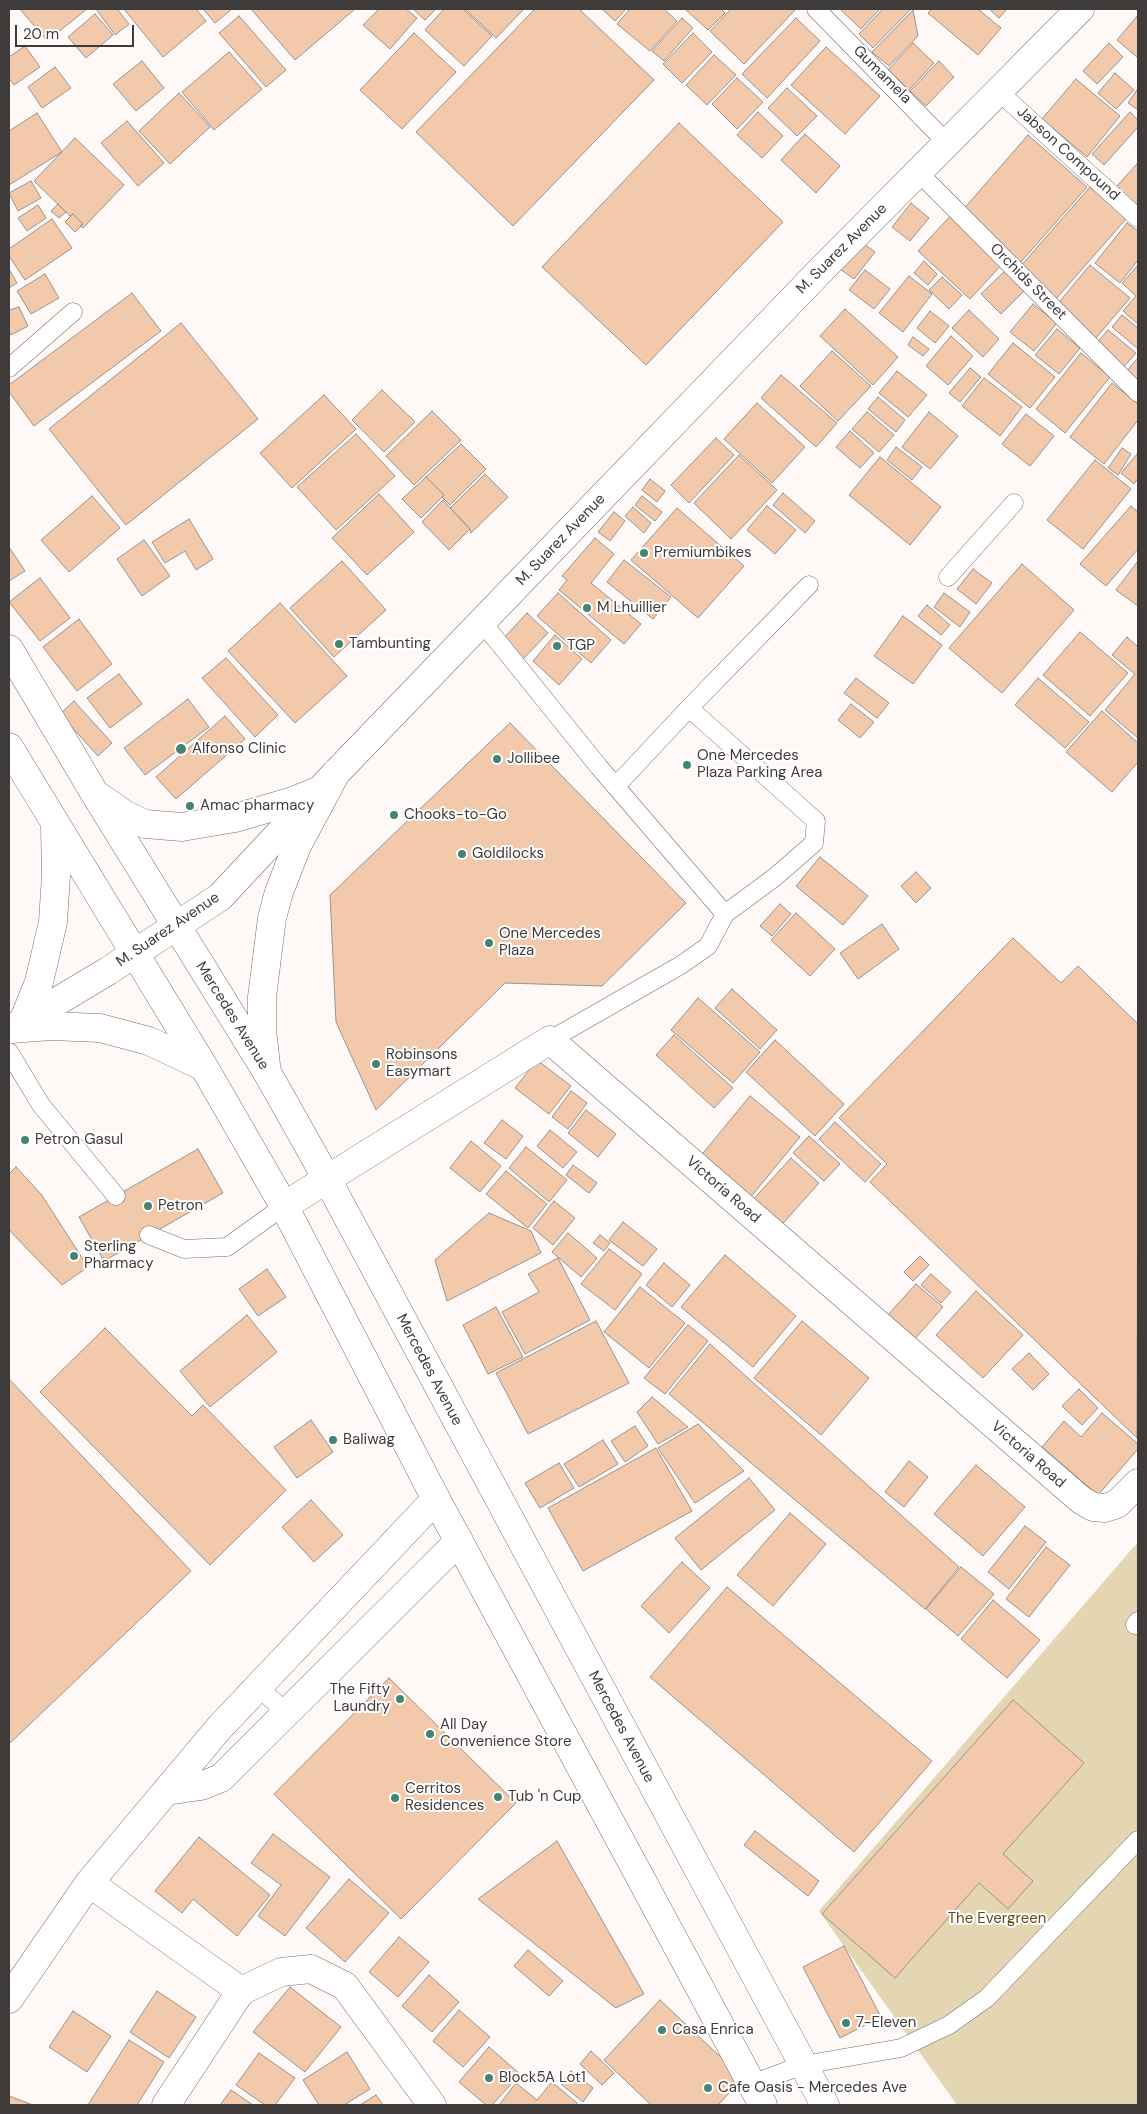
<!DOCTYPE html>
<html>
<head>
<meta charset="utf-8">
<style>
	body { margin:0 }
	#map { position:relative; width:1147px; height:2114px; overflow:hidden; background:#fef8f7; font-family:"DM Sans",sans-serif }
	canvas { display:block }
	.frame { position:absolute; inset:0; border:10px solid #3f3b3a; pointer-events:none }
	.scale { position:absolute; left:15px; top:25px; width:119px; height:22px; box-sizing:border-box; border:2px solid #3f3b3a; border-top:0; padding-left:6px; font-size:15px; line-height:18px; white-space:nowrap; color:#3f3b3a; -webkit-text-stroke:4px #fff; paint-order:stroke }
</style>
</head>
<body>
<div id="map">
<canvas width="1147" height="2114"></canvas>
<div class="frame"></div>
<div class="scale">20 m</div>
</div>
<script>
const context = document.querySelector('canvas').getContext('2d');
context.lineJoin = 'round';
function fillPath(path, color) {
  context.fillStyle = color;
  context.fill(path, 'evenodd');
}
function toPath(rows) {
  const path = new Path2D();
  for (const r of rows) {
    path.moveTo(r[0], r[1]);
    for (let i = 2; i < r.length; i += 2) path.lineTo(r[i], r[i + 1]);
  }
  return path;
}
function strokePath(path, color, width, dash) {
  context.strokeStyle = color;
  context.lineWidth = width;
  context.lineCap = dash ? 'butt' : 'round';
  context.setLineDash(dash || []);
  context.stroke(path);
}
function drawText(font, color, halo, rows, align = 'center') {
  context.font = font + ' "DM Sans",sans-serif';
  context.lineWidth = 4;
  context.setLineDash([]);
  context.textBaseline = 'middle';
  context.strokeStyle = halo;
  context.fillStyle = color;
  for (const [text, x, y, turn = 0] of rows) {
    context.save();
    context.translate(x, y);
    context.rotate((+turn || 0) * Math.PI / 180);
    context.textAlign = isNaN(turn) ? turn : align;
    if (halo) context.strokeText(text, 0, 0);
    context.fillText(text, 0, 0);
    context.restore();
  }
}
const green = toPath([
	[1138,1542,1138,2105,957,2105,819,1911]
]);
const building = toPath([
	[20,9,87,9,47,41,20,9],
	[96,9,117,9,129,24,115,35,96,9],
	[124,9,196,9,206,21,163,57,124,9],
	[203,9,232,9,215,23,203,9],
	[251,9,355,9,295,60,251,9],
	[379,9,406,9,417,18,390,49,363,25,379,9],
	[413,9,436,9,425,20,413,9],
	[444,9,463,9,492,36,464,66,425,30,444,9],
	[465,9,522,9,523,10,496,38,465,9],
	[535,9,579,9,654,80,513,226,416,132,535,9],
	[602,9,626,9,615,21,602,9],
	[630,9,664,9,677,21,650,51,617,24,630,9],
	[685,9,721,9,725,13,708,30,685,9],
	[731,9,796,9,744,64,710,31,731,9],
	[840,9,880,9,861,29,840,9],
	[883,9,911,9,873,48,859,34,883,9],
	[932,9,978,9,1001,28,978,55,928,13,932,9],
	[989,9,1007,9,999,18,989,9],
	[913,10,918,36,889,66,872,52,913,10],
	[95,14,113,35,86,58,68,37,95,14],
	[1138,15,1138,58,1117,40,1138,15],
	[239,16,286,70,266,87,219,33,239,16],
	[682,18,693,28,664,61,652,51,682,18],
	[796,18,820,41,767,98,742,74,796,18],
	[414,33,456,72,402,129,360,90,414,33],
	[693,33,712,52,682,83,663,64,693,33],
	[913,43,934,63,909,90,888,70,913,43],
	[1109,43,1123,57,1097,84,1083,71,1109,43],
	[25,46,40,67,14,85,9,78,9,57,25,46],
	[826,47,880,96,845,134,791,85,826,47],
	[229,52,262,89,214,130,182,92,229,52],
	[714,55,736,75,707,105,686,85,714,55],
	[142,61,164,88,136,111,113,84,142,61],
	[939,61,954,77,926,106,910,91,939,61],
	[55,67,71,88,42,108,28,87,55,67],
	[1115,73,1134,90,1116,109,1098,93,1115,73],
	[737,78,763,102,737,129,712,104,737,78],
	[1076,79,1120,116,1087,157,1042,119,1076,79],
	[787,88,817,116,797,136,768,108,787,88],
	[1137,90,1138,91,1138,110,1128,103,1137,90],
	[179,93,210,127,170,164,139,131,179,93],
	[758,112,783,136,762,158,737,135,758,112],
	[1130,112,1138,120,1138,127,1104,165,1092,154,1130,112],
	[37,113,62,152,9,185,9,131,37,113],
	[127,121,164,163,138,186,101,143,127,121],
	[679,123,783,222,646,365,542,267,679,123],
	[805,134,840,166,816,193,781,160,805,134],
	[1028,135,1087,187,1020,263,962,211,1028,135],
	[75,138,124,185,83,228,80,226,83,224,73,214,70,216,34,181,75,138],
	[1137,164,1138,165,1138,202,1136,205,1116,187,1137,164],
	[31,181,41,198,18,211,9,193,31,181],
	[1090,187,1126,219,1055,300,1019,268,1090,187],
	[911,203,929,218,910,241,892,227,911,203],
	[58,204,66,212,59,218,51,211,58,204],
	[38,205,46,218,27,231,18,218,38,205],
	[954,212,1006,260,970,299,918,251,954,212],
	[73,214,83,224,75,232,65,222,73,214],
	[52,219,72,248,25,280,9,256,9,249,52,219],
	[1127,223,1138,231,1138,260,1120,283,1095,263,1127,223],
	[861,242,875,252,854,279,840,269,861,242],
	[924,261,937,274,928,285,914,273,924,261],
	[1090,265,1130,298,1095,339,1056,306,1090,265],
	[1138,265,1138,324,1123,311,1136,296,1122,283,1138,265],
	[1009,267,1029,286,1001,314,981,294,1009,267],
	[9,269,17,283,9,288,9,269],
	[865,270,890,289,874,309,849,290,865,270],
	[45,274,59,298,31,314,17,291,45,274],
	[909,276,932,294,903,332,879,313,909,276],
	[942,277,962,295,949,309,929,290,942,277],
	[132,293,161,331,34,426,9,392,9,385,132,293],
	[1033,304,1057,323,1034,351,1010,332,1033,304],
	[19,307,28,326,11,335,9,330,9,310,19,307],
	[845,309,898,357,873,385,820,336,845,309],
	[969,310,999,339,983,357,952,328,969,310],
	[930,311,949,326,935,343,917,328,930,311],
	[1122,315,1138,328,1138,349,1112,327,1122,315],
	[181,323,258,419,126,525,49,429,181,323],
	[1057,329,1080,348,1059,374,1035,355,1057,329],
	[1108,330,1136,353,1122,369,1095,345,1108,330],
	[951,336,973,356,948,385,926,366,951,336],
	[913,337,929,349,923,356,908,345,913,337],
	[1013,343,1055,377,1030,408,988,374,1013,343],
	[832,351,871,386,838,421,800,386,832,351],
	[1081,353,1110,377,1065,433,1036,409,1081,353],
	[1138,358,1138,385,1125,373,1138,358],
	[970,368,981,377,960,402,949,393,970,368],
	[897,371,927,395,908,417,879,393,897,371],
	[781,375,837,423,816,447,761,398,781,375],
	[984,378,1022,407,1000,436,962,406,984,378],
	[1112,383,1138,404,1138,420,1104,464,1070,437,1112,383],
	[382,390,415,422,384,452,352,420,382,390],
	[324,395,356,429,292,488,260,453,324,395],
	[878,397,905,420,896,432,868,409,878,397],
	[757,403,805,447,772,483,724,439,757,403],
	[432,411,461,440,414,485,386,456,432,411],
	[867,412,894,435,879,452,852,429,867,412],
	[929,412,958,436,930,469,902,447,929,412],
	[1026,414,1054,436,1030,466,1002,444,1026,414],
	[850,431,874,453,860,468,836,447,850,431],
	[356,434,395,476,336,530,297,487,356,434],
	[716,438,734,455,689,503,671,485,716,438],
	[461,444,486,469,450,505,442,497,444,495,426,477,461,444],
	[896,447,922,467,912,480,887,460,896,447],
	[1122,448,1131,454,1118,475,1108,468,1122,448],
	[1138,453,1138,478,1134,484,1121,473,1138,453],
	[739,455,777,490,731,539,694,503,739,455],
	[880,457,941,507,910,545,849,495,880,457],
	[1095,460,1131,489,1083,549,1047,520,1095,460],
	[485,474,508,497,471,533,470,529,450,508,485,474],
	[426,477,444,495,421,518,402,499,426,477],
	[650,479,665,491,657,502,642,490,650,479],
	[783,493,815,521,805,533,773,505,783,493],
	[379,494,414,532,367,575,332,538,379,494],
	[92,496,120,528,69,572,41,540,92,496],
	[642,496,662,512,655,521,635,505,642,496],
	[443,500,470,529,449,550,422,522,443,500],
	[767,506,796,530,775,554,747,530,767,506],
	[1131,506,1138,512,1138,549,1106,586,1080,564,1131,506],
	[633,507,651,523,644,533,625,516,633,507],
	[677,508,744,566,698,618,631,560,677,508],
	[614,512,625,521,610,541,598,532,614,512],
	[189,519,213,559,196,570,185,551,165,563,152,542,189,519],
	[595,538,614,554,591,583,641,624,624,644,559,590,567,580,562,576,595,538],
	[144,540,170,576,142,596,117,559,144,540],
	[9,547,25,571,9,581,9,547],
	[624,560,671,597,653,619,607,582,624,560],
	[342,561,386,610,334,657,290,608,342,561],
	[1138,561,1138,606,1116,590,1138,561],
	[1022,564,1074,610,1002,693,949,648,1022,564],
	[973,569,992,583,976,604,957,589,973,569],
	[40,578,70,618,40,641,9,602,40,578],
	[558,593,611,640,591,663,537,616,558,593],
	[944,593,970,612,960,627,934,607,944,593],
	[280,603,347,676,295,723,228,651,280,603],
	[927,605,950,625,941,635,918,616,927,605],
	[527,613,548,633,523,659,502,640,527,613],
	[903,616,942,645,913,684,874,656,903,616],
	[79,619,112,664,77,691,43,647,79,619],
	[1080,632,1128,673,1090,716,1043,675,1080,632],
	[555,635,582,659,559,685,533,661,555,635],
	[1127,637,1138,647,1138,738,1105,710,1135,674,1112,655,1127,637],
	[226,658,278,715,255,737,202,678,226,658],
	[119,674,142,704,110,728,87,698,119,674],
	[856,678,889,703,877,718,844,693,856,678],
	[1038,678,1089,722,1065,748,1015,705,1038,678],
	[188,699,209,727,145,775,124,748,188,699],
	[74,701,112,743,98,756,60,714,74,701],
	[851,704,874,722,860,738,838,720,851,704],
	[1102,711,1138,743,1138,762,1112,792,1066,752,1102,711],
	[225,716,245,739,176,799,156,777,225,716],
	[510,723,686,903,602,986,505,983,376,1110,336,1022,330,895,510,723],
	[820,857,868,896,843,925,796,886,820,857],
	[916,872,931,888,916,903,901,886,916,872],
	[780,904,791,914,772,936,760,926,780,904],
	[796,913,835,949,810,976,771,940,796,913],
	[882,924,899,949,858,979,840,953,882,924],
	[1013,938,1061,983,1078,966,1138,1024,1137,1438,870,1182,887,1164,839,1118,1013,938],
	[732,989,777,1030,760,1049,715,1008,732,989],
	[698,998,760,1052,733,1083,671,1030,698,998],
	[674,1035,733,1088,714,1108,656,1055,674,1035],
	[775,1040,844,1104,815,1136,746,1072,775,1040],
	[537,1060,571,1086,549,1114,515,1088,537,1060],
	[571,1091,587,1103,568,1129,552,1117,571,1091],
	[750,1096,800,1137,749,1199,699,1158,750,1096],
	[586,1110,616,1134,598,1157,568,1133,586,1110],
	[502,1120,523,1136,506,1159,484,1143,502,1120],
	[835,1122,881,1164,865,1182,819,1139,835,1122],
	[550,1130,577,1152,563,1168,537,1146,550,1130],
	[809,1136,840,1164,824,1181,793,1153,809,1136],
	[471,1141,501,1166,480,1192,450,1168,471,1141],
	[526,1147,567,1180,549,1202,509,1168,526,1147],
	[198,1149,223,1193,104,1261,79,1217,198,1149],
	[791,1158,819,1183,778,1229,750,1203,791,1158],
	[573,1165,597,1183,589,1193,566,1175,573,1165],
	[16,1167,41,1194,88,1267,62,1285,9,1230,9,1174,16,1167],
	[506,1171,547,1204,528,1228,486,1194,506,1171],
	[554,1201,575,1218,553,1245,533,1228,554,1201],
	[489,1213,531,1231,541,1253,447,1301,435,1260,489,1213],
	[623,1222,657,1249,643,1266,609,1240,623,1222],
	[568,1233,597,1258,581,1277,552,1252,568,1233],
	[600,1235,610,1243,604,1251,593,1243,600,1235],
	[609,1249,642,1274,615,1310,581,1284,609,1249],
	[725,1255,796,1316,753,1367,681,1307,725,1255],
	[920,1256,929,1265,913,1281,904,1272,920,1256],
	[558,1258,590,1320,525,1354,502,1312,539,1292,528,1274,558,1258],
	[664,1263,690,1285,672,1307,646,1285,664,1263],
	[267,1269,286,1297,258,1316,239,1289,267,1269],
	[931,1274,951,1292,941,1303,921,1285,931,1274],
	[916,1284,943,1307,913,1341,886,1317,916,1284],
	[640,1287,685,1323,649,1368,604,1332,640,1287],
	[976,1291,1023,1335,983,1378,936,1335,976,1291],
	[496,1307,523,1357,488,1374,463,1325,496,1307],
	[247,1315,277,1352,210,1407,180,1371,247,1315],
	[596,1321,629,1383,528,1434,496,1373,596,1321],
	[802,1321,869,1378,821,1435,754,1378,802,1321],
	[688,1325,708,1341,665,1394,644,1378,688,1325],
	[105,1328,192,1416,203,1405,286,1490,210,1565,40,1392,105,1328],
	[710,1344,959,1567,925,1609,669,1394,710,1344],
	[1029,1353,1049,1374,1033,1390,1012,1369,1029,1353],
	[9,1379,191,1571,9,1744,9,1379],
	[1079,1389,1098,1408,1082,1425,1062,1406,1079,1389],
	[652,1397,688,1427,658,1444,637,1412,652,1397],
	[1102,1413,1138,1444,1138,1449,1098,1495,1042,1447,1064,1421,1081,1437,1102,1413],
	[311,1420,333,1452,297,1478,274,1447,311,1420],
	[698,1424,744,1471,695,1503,658,1448,698,1424],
	[635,1426,648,1446,625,1462,611,1441,635,1426],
	[603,1440,618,1464,579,1487,564,1464,603,1440],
	[656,1448,692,1511,583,1571,548,1508,656,1448],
	[909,1461,928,1477,904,1507,885,1492,909,1461],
	[559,1463,574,1488,540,1508,525,1483,559,1463],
	[976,1465,1025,1507,983,1556,934,1514,976,1465],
	[749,1478,775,1510,701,1570,675,1538,749,1478],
	[311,1500,343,1535,314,1562,282,1527,311,1500],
	[790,1513,826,1544,773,1606,737,1575,790,1513],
	[1025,1526,1046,1542,1009,1589,988,1572,1025,1526],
	[1046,1547,1070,1565,1029,1617,1006,1599,1046,1547],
	[682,1562,710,1588,669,1633,641,1606,682,1562],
	[961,1567,994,1594,958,1636,926,1609,961,1567],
	[727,1587,932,1761,854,1852,650,1677,727,1587],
	[993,1600,1040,1640,1007,1678,961,1639,993,1600],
	[389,1678,516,1803,401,1919,274,1794,389,1678],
	[1013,1700,1084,1763,1003,1854,1033,1881,1008,1909,979,1883,895,1978,822,1914,1013,1700],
	[755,1831,819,1881,808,1896,744,1845,755,1831],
	[273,1834,330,1877,285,1936,258,1916,281,1885,251,1863,273,1834],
	[199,1837,270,1895,237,1936,193,1899,182,1913,155,1891,199,1837],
	[557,1841,644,1994,616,2008,478,1899,557,1841],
	[349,1879,389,1913,345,1962,306,1928,349,1879],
	[399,1937,429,1962,398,1997,369,1972,399,1937],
	[844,1946,881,2017,840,2038,803,1967,844,1946],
	[528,1950,563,1981,549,1996,514,1966,528,1950],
	[429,1975,459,2002,432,2032,402,2006,429,1975],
	[290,1987,341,2027,305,2072,253,2032,290,1987],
	[157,1991,196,2017,169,2058,130,2032,157,1991],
	[660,2000,743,2078,718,2105,651,2105,604,2060,660,2000],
	[459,2010,490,2037,463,2067,433,2041,459,2010],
	[73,2011,111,2036,87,2072,49,2047,73,2011],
	[129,2040,164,2062,137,2105,88,2105,129,2040],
	[489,2047,520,2074,492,2105,486,2105,459,2082,489,2047],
	[591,2051,614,2073,602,2085,580,2064,591,2051],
	[347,2052,370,2089,344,2105,319,2105,303,2080,347,2052],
	[259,2053,295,2078,275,2105,265,2105,236,2085,259,2053],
	[571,2071,593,2088,583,2102,561,2084,571,2071],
	[552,2082,577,2103,575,2105,499,2105,516,2083,537,2100,552,2082],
	[231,2090,253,2105,220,2105,231,2090],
	[376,2095,383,2105,360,2105,376,2095],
	[9,2096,33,2105,9,2105,9,2096]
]);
const service = toPath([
	[816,9,947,143],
	[998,91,1138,218],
	[918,172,1138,393],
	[9,368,73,312],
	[948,577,1014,503],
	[482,622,599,767,725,914,708,946,681,965,550,1040],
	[689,708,816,821,814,843,775,877,725,914],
	[616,786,689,708,809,585],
	[9,1052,41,1105,116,1196],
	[149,1235,184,1249,227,1247,284,1206],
	[1135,1625,1138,1621],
	[258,1687,287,1713],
	[752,2084,803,2065,901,2048,949,2025,987,1998,1138,1840]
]);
const minor = toPath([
	[284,1206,550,1040,1081,1500,1093,1507,1105,1508,1117,1504,1138,1483],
	[166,1791,201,1786,221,1778,459,1541],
	[89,1883,241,1991],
	[9,1999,89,1883,220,1727,436,1499],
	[166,2105,241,1991,281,1972,311,1969,345,1986,432,2105]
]);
const tertiary = toPath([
	[11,1029,108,971,220,897,336,773,822,269,1080,9]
]);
const secondary = toPath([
	[9,649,95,794,268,1074,327,1179,825,2105],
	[9,747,204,1067,284,1206,436,1499,763,2105],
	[100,797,124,814,145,824,182,827,235,818,290,802,318,791],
	[23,1022,39,982,53,922,56,876,55,825],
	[11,1029,51,1026,100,1028,149,1041,204,1067],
	[266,1065,262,1030,262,997,272,918,279,892,297,846,336,773]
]);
const markers = [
	[644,553,5,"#448474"],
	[587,608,5,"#448474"],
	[339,644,5,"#448474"],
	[557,646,5,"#448474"],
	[181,749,6,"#448474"],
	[497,759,5,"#448474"],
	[687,765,5,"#448474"],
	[190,806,5,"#448474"],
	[394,815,5,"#448474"],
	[462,854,5,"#448474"],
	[489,943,5,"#448474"],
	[376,1064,5,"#448474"],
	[25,1140,5,"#448474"],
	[148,1206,5,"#448474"],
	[74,1256,5,"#448474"],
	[333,1440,5,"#448474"],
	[400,1699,5,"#448474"],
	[430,1734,5,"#448474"],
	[498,1797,5,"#448474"],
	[395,1798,5,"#448474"],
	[846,2023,5,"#448474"],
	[662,2030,5,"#448474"],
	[489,2078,5,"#448474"],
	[708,2088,5,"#448474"]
];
const streetNames = [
	["Gumamela",882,75,45],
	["Jabson Compound",1068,154,42],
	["M. Suarez Avenue",842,249,-45],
	["Orchids Street",1028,282,45],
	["M. Suarez Avenue",561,540,-46],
	["M. Suarez Avenue",168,930,-34],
	["Mercedes Avenue",232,1016,58],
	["Victoria Road",723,1190,41],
	["Mercedes Avenue",429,1370,62],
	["Victoria Road",1028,1455,41],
	["Mercedes Avenue",621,1727,62]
];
const poiNames = [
	["Premiumbikes",654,553],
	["M Lhuillier",597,608],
	["Tambunting",349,644],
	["TGP",567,646],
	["Alfonso Clinic",192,749],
	["One Mercedes",697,756],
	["Plaza Parking Area",697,773],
	["Jollibee",507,759],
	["Amac pharmacy",200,806],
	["Chooks-to-Go",404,815],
	["Goldilocks",472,854],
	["One Mercedes",499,934],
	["Plaza",499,951],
	["Robinsons",386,1055],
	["Easymart",386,1072],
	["Petron Gasul",35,1140],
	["Petron",158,1206],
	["Sterling",84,1247],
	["Pharmacy",84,1264],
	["Baliwag",343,1440],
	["The Fifty",390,1690,"right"],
	["Laundry",390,1707,"right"],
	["All Day",440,1725],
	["Convenience Store",440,1742],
	["Cerritos",405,1789],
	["Residences",405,1806],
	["Tub 'n Cup",508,1797],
	["7-Eleven",856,2023],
	["Casa Enrica",672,2030],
	["Block5A Lot1",499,2078],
	["Cafe Oasis - Mercedes Ave",718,2088]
];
const parkNames = [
	["The Evergreen",997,1919]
];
fillPath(green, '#e4d6b3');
fillPath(building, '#f2c9ab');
strokePath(building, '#9a938e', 1);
strokePath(service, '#766d6c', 19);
strokePath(minor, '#766d6c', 29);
strokePath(tertiary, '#766d6c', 29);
strokePath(secondary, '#766d6c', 29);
strokePath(service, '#fff', 18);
strokePath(minor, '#fff', 28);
strokePath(tertiary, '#fff', 28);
strokePath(secondary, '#fff', 28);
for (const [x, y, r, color] of markers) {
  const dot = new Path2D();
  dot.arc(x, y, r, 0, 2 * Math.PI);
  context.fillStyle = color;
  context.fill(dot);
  strokePath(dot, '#fff', 2);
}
drawText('15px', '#3f3b3a', '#fff', streetNames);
drawText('15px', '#3f3b3a', '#fff', poiNames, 'left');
drawText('15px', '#5e4a16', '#fff', parkNames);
</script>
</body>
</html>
